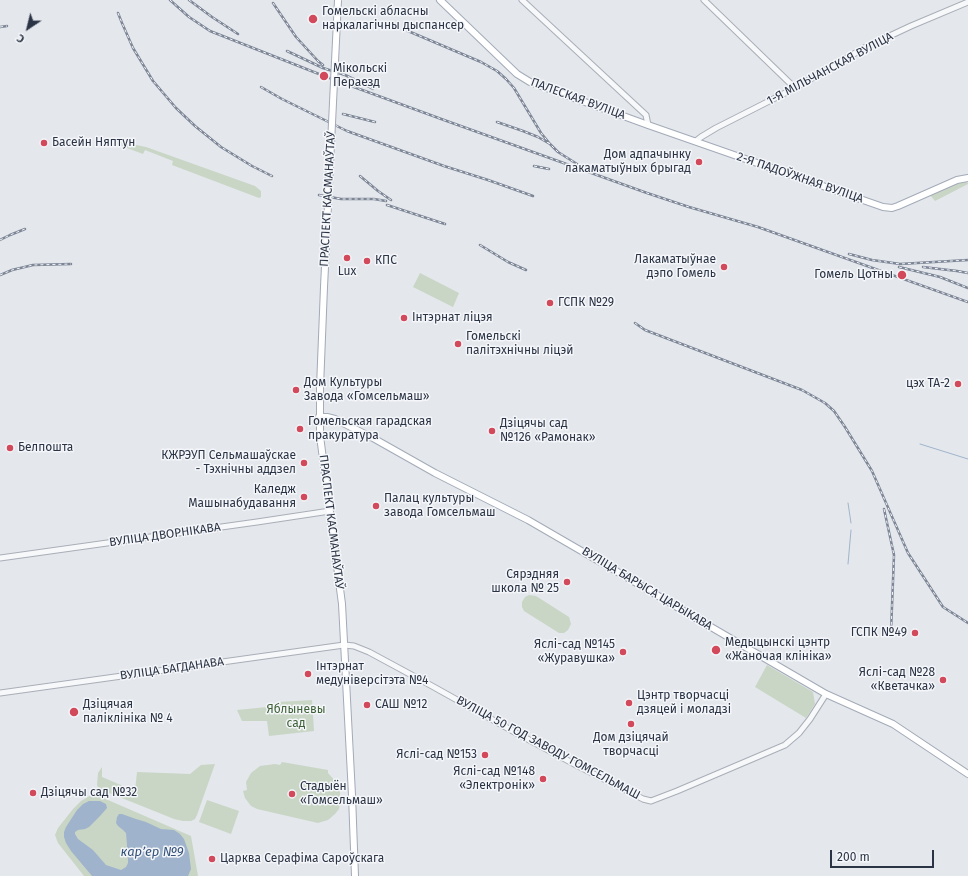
<!DOCTYPE html>
<html>
<head>
<meta charset="utf-8">
<style>
	body { margin:0 }
	#map { position:relative; width:968px; height:876px; overflow:hidden; background:#e4e7ec; font-family:"Fira Sans",sans-serif }
	canvas { display:block }
	.north { position:absolute; left:8px; top:8px; width:40px; height:40px; -webkit-text-stroke:3px #f4f6f9; paint-order:stroke; rotate:215deg; font-size:11px; font-weight:700; line-height:16px; text-align:center; color:#2b3445 }
	.north::after { content:''; display:block; margin:auto; width:14px; height:18px; background:#2b3445; clip-path:polygon(50% 0,100% 100%,50% 72%,0 100%) }
	.scale { position:absolute; left:830px; top:850px; width:104px; height:18px; box-sizing:border-box; border:2px solid #2b3445; border-top:0; padding-left:5px; font-size:12px; line-height:14px; white-space:nowrap; color:#2b3445; -webkit-text-stroke:3px #f4f6f9; paint-order:stroke }
</style>
</head>
<body>
<div id="map">
<canvas width="968" height="876"></canvas>
<div class="north">С</div>
<div class="scale">200 m</div>
</div>
<script>
const context = document.querySelector('canvas').getContext('2d');
context.lineJoin = 'round';
function fillPath(path, color) {
  context.fillStyle = color;
  context.fill(path, 'evenodd');
}
function toPath(rows) {
  const path = new Path2D();
  for (const r of rows) {
    path.moveTo(r[0], r[1]);
    for (let i = 2; i < r.length; i += 2) path.lineTo(r[i], r[i + 1]);
  }
  return path;
}
function strokePath(path, color, width, dash) {
  context.strokeStyle = color;
  context.lineWidth = width;
  context.lineCap = dash ? 'butt' : 'round';
  context.setLineDash(dash || []);
  context.stroke(path);
}
function drawText(font, color, halo, rows, align = 'center') {
  context.font = font + ' "Fira Sans",sans-serif';
  context.lineWidth = 3;
  context.setLineDash([]);
  context.textBaseline = 'middle';
  context.strokeStyle = halo;
  context.fillStyle = color;
  for (const [text, x, y, turn = 0] of rows) {
    context.save();
    context.translate(x, y);
    context.rotate((+turn || 0) * Math.PI / 180);
    context.textAlign = isNaN(turn) ? turn : align;
    if (halo) context.strokeText(text, 0, 0);
    context.fillText(text, 0, 0);
    context.restore();
  }
}
const green = toPath([
	[112,140,146,147,255,186,261,191,261,197,259,198,172,165,173,161,145,150,143,154,111,142],
	[966,182,968,183,968,184,935,201,930,195,958,183],
	[420,273,459,293,453,307,413,287],
	[529,595,536,596,569,617,571,624,568,630,564,633,559,633,524,611,522,607,522,602,525,597],
	[767,665,813,692,815,704,806,718,755,687],
	[312,700,314,731,269,736,267,721,242,721,237,710,267,707,278,702],
	[282,762,328,770,328,773,336,782,340,792,340,804,339,809,335,814,328,820,318,823,257,809,251,806,245,798,243,791,247,790,246,782,251,773,260,766,275,764,280,765],
	[215,764,197,815,195,819,191,821,183,821,174,819,102,790,98,787,97,785,98,773,102,767,102,777,135,791,137,772,190,774,201,765],
	[91,795,94,795,101,797,191,836,198,876,84,876,58,843,55,835,58,828,73,809,81,801],
	[207,800,239,811,231,834,199,822]
]);
const water = toPath([
	[89,801,100,801,106,804,107,808,100,816,89,827,85,829,78,830,75,832,75,834,78,839,93,850,106,865,121,870,126,867,128,863,128,858,126,855,127,845,126,833,123,830,118,826,116,823,117,817,119,814,122,814,136,819,146,822,161,829,174,830,180,834,184,839,189,853,191,869,188,876,92,876,71,851,66,843,64,837,64,832,66,827,77,810,83,804]
]);
const stream = toPath([
	[920,444,968,459],
	[848,503,851,523],
	[848,564,851,530]
]);
const minor = toPath([
	[522,0,646,115,648,125],
	[704,0,795,88],
	[696,141,701,137,716,128,795,88,864,48,911,26,968,2],
	[0,558,257,522,330,511],
	[0,693,344,645,354,646,369,652,432,686,518,734,578,766,643,799,651,801,677,791,785,745,799,733,810,719,826,694]
]);
const major = toPath([
	[440,0,517,74,530,82,648,125,883,207,892,208,898,206,957,180,968,178],
	[324,287,320,387,320,436,342,604,352,795,355,876],
	[319,417,327,417,335,419,373,438,435,473,528,520,628,578,687,613,826,694,893,724,968,774]
]);
const rail = toPath([
	[170,0,189,17,210,31,324,76,444,120,647,193,689,207,758,227,968,302],
	[189,0,212,17,238,34],
	[273,3,296,37,318,61,323,65],
	[118,13,122,23,133,48,153,81,176,108,195,126,221,147,252,166,272,176],
	[0,27,7,26],
	[408,31,481,62,497,71,506,79,514,88,541,133,550,144],
	[287,51,323,68,345,75,362,83,373,89],
	[261,87,282,99,347,131,444,166,488,180,533,196],
	[343,114,375,122],
	[497,122,523,131,538,137,550,144,558,152,577,164],
	[534,166,549,169],
	[360,176,378,191,391,200],
	[319,195,341,199,374,199,386,201],
	[387,205,445,224],
	[0,240,10,235,25,229],
	[480,245,508,262,526,270],
	[849,254,872,260,900,264,968,260],
	[899,267,940,277,968,288],
	[923,267,957,271,968,273],
	[0,275,12,270,33,265,71,264],
	[635,323,645,330,802,390,825,403,834,411,845,427,872,471,908,553,943,607,968,623],
	[884,509,894,555,891,632]
]);
const majorBridge = toPath([
	[324,287,338,0]
]);
const markers = [
	[313,19,5,"#d1495b"],
	[324,76,5,"#d1495b"],
	[44,143,4,"#d1495b"],
	[699,162,4,"#d1495b"],
	[347,258,4,"#d1495b"],
	[367,261,4,"#d1495b"],
	[724,267,4,"#d1495b"],
	[902,275,5,"#d1495b"],
	[550,303,4,"#d1495b"],
	[404,318,4,"#d1495b"],
	[458,344,4,"#d1495b"],
	[958,384,4,"#d1495b"],
	[296,390,4,"#d1495b"],
	[300,429,4,"#d1495b"],
	[492,431,4,"#d1495b"],
	[10,448,4,"#d1495b"],
	[304,463,4,"#d1495b"],
	[304,497,4,"#d1495b"],
	[376,506,4,"#d1495b"],
	[567,582,4,"#d1495b"],
	[915,633,4,"#d1495b"],
	[716,650,5,"#d1495b"],
	[623,652,4,"#d1495b"],
	[308,674,4,"#d1495b"],
	[943,680,4,"#d1495b"],
	[629,703,4,"#d1495b"],
	[367,705,4,"#d1495b"],
	[74,712,5,"#d1495b"],
	[631,724,4,"#d1495b"],
	[485,755,4,"#d1495b"],
	[543,779,4,"#d1495b"],
	[33,793,4,"#d1495b"],
	[292,794,4,"#d1495b"],
	[212,859,4,"#d1495b"]
];
const poiNames = [
	["Гомельскі абласны",322,12],
	["наркалагічны дыспансер",322,26],
	["Мікольскі",333,69],
	["Пераезд",333,83],
	["Басейн Няптун",52,143],
	["Дом адпачынку",691,155,"right"],
	["лакаматыўных брыгад",691,169,"right"],
	["Лакаматыўнае",716,260,"right"],
	["дэпо Гомель",716,274,"right"],
	["КПС",375,261],
	["Lux",347,272,"center"],
	["Гомель Цотны",893,275,"right"],
	["ГСПК №29",558,303],
	["Інтэрнат ліцэя",412,318],
	["Гомельскі",466,337],
	["палітэхнічны ліцэй",466,351],
	["Дом Культуры",304,383],
	["Завода «Гомсельмаш»",304,397],
	["цэх ТА-2",950,384,"right"],
	["Гомельская гарадская",308,422],
	["пракуратура",308,436],
	["Дзіцячы сад",500,424],
	["№126 «Рамонак»",500,438],
	["Белпошта",18,448],
	["КЖРЭУП Сельмашаўскае",296,456,"right"],
	["- Тэхнічны аддзел",296,470,"right"],
	["Каледж",296,490,"right"],
	["Машынабудавання",296,504,"right"],
	["Палац культуры",384,499],
	["завода Гомсельмаш",384,513],
	["Сярэдняя",559,575,"right"],
	["школа № 25",559,589,"right"],
	["ГСПК №49",907,633,"right"],
	["Медыцынскі цэнтр",725,643],
	["«Жаночая клініка»",725,657],
	["Яслі-сад №145",615,645,"right"],
	["«Журавушка»",615,659,"right"],
	["Інтэрнат",316,667],
	["медуніверсітэта №4",316,681],
	["Яслі-сад №28",935,673,"right"],
	["«Кветачка»",935,687,"right"],
	["Цэнтр творчасці",637,696],
	["дзяцей і моладзі",637,710],
	["Дзіцячая",83,705],
	["паліклініка № 4",83,719],
	["САШ №12",375,705],
	["Дом дзіцячай",631,738,"center"],
	["творчасці",631,752,"center"],
	["Яслі-сад №153",477,755,"right"],
	["Яслі-сад №148",535,772,"right"],
	["«Электронік»",535,786,"right"],
	["Стадыён",300,787],
	["«Гомсельмаш»",300,801],
	["Дзіцячы сад №32",41,793],
	["Царква Серафіма Сароўскага",220,859]
];
const streetNames = [
	["1-Я МІЛЬЧАНСКАЯ ВУЛІЦА",830,69,-28],
	["ПАЛЕСКАЯ ВУЛІЦА",578,99,20],
	["2-Я ПАДОЎЖНАЯ ВУЛІЦА",800,178,19],
	["ПРАСПЕКТ КАСМАНАЎТАЎ",328,199,-87],
	["ПРАСПЕКТ КАСМАНАЎТАЎ",331,522,83],
	["ВУЛІЦА ДВОРНІКАВА",165,535,-8],
	["ВУЛІЦА БАРЫСА ЦАРЫКАВА",647,589,31],
	["ВУЛІЦА БАГДАНАВА",172,669,-8],
	["ВУЛІЦА 50 ГОД ЗАВОДУ ГОМСЕЛЬМАШ",548,748,28]
];
const parkNames = [
	["Яблыневы",296,710],
	["сад",296,724]
];
const waterNames = [
	["карʼер №9",152,852]
];
fillPath(green, '#c9d6c5');
fillPath(water, '#9fb4cc');
strokePath(stream, '#9fb4cc', 1);
strokePath(minor, '#a9aeb7', 7);
strokePath(major, '#a3abb8', 8);
strokePath(minor, '#f7f8fa', 5);
strokePath(major, '#fff', 6);
strokePath(rail, '#7d8696', 2.5);
strokePath(rail, '#f4f6f9', 1, [3]);
strokePath(majorBridge, '#a3abb8', 8, []);
strokePath(majorBridge, '#fff', 6);
for (const [x, y, r, color] of markers) {
  const dot = new Path2D();
  dot.arc(x, y, r, 0, 2 * Math.PI);
  context.fillStyle = color;
  context.fill(dot);
  strokePath(dot, '#f4f6f9', 1.5);
}
drawText('12px', '#2b3445', '#f4f6f9', poiNames, 'left');
drawText('12px', '#2b3445', '#f4f6f9', streetNames);
drawText('12px', '#3f6138', '#f4f6f9', parkNames);
drawText('italic 13px', '#34527a', '#f4f6f9', waterNames);
</script>
</body>
</html>
